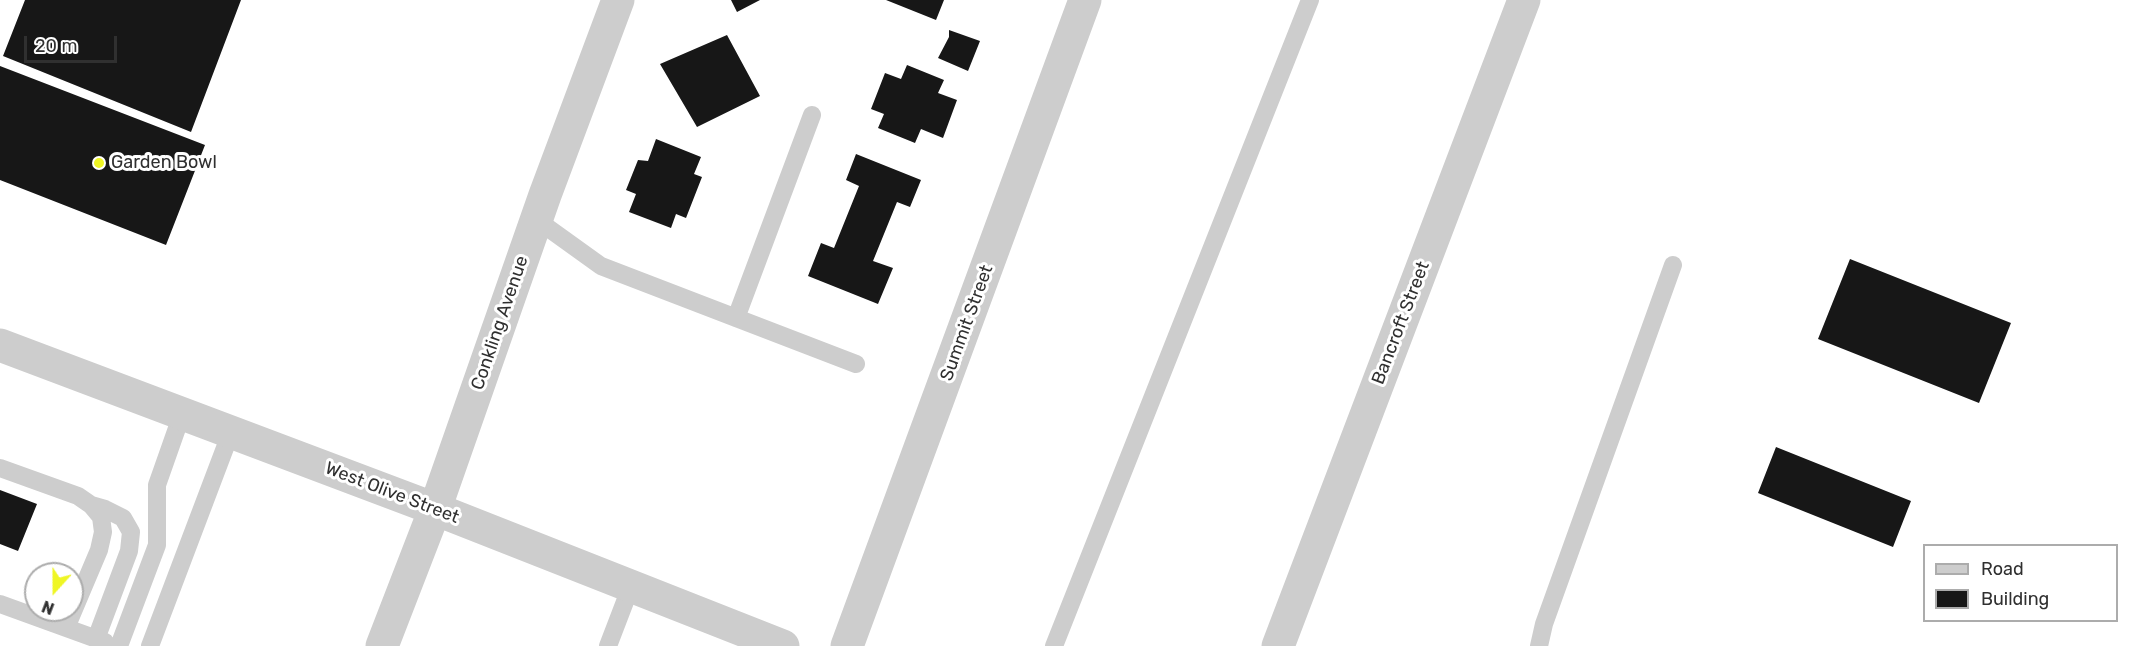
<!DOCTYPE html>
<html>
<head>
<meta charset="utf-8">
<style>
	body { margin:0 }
	#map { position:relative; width:2142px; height:646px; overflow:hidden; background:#fff; font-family:Rubik,sans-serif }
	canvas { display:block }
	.legend { position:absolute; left:1923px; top:544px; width:195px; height:78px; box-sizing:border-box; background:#fff; border:2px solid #acacac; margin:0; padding:8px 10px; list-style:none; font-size:18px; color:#303030 }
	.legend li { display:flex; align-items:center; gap:12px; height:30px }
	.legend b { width:30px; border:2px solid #acacac }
	.north { position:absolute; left:24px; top:562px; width:60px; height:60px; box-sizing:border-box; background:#fff; border:2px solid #acacac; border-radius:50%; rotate:201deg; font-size:16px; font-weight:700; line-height:24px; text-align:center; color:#303030 }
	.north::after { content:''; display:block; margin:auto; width:21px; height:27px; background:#eff624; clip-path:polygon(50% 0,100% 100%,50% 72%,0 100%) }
	.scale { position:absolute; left:24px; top:36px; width:93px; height:27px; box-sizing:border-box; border:3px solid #303030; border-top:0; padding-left:8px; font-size:18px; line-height:21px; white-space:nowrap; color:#303030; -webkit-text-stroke:4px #fff; paint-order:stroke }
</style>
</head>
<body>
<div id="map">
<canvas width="2142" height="646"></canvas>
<ul class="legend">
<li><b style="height:8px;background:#cdcdcd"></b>Road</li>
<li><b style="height:16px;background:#171717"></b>Building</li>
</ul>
<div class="north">N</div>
<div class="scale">20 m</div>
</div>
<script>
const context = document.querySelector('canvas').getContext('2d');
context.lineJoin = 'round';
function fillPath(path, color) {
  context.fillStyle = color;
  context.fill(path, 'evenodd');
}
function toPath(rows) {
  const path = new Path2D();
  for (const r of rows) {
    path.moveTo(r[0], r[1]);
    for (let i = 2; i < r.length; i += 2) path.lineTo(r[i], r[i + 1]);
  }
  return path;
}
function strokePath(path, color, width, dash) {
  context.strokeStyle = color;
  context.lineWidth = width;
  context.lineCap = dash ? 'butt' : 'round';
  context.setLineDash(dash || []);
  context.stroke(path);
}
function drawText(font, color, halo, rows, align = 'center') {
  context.font = font + ' Rubik,sans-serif';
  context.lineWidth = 6;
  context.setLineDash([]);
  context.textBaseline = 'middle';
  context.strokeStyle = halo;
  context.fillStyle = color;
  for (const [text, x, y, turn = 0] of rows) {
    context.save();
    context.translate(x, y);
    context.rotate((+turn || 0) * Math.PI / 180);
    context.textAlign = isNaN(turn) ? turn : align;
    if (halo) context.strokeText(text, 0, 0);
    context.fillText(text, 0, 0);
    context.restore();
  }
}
const building = toPath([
	[25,0,241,0,191,132,3,56],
	[731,0,760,0,737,12],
	[886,0,944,0,936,20],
	[949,30,980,41,968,71,938,58,949,37],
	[727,35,760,96,697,127,660,64],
	[907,65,944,80,938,93,957,100,943,138,921,129,915,143,878,128,884,114,871,109,885,73,901,79],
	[0,66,205,145,166,245,0,180],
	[656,139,701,157,694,174,702,177,686,218,676,214,671,228,629,212,636,194,626,190,638,160,648,161],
	[856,154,921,180,910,207,897,202,873,261,893,268,878,304,808,276,821,243,834,248,859,186,846,180],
	[1850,259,2011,323,1979,403,1818,339],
	[1776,447,1911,501,1893,547,1758,493],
	[0,490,37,504,18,551,0,544]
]);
const lane = toPath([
	[537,220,601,266,856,364],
	[736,318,812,115],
	[0,468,78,496,91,505,101,517,103,532,99,550,66,628],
	[91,505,105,509,123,518,131,532,129,551,96,639],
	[0,604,105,642],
	[119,646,157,545,157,485,182,414],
	[150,646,231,432],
	[608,646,631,586],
	[1054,646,1310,0],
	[1539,646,1544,624,1673,265]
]);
const street = toPath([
	[0,345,435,509,783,646],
	[382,646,435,509,545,195,618,0],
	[847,646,1085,0],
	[1278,646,1524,0]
]);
const markers = [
	[99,163,6,"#eff624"]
];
const poiNames = [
	["Garden Bowl",111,163]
];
const streetNames = [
	["Conkling Avenue",500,323,-71],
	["Summit Street",967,323,-70],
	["Bancroft Street",1401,323,-69],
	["West Olive Street",392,493,21]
];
fillPath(building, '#171717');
strokePath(lane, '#cdcdcd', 18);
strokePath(street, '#cdcdcd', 33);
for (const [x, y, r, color] of markers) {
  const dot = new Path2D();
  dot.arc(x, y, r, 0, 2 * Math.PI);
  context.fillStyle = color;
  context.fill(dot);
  strokePath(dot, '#fff', 2);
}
drawText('18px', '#303030', '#fff', poiNames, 'left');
drawText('18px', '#303030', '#fff', streetNames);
</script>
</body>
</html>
